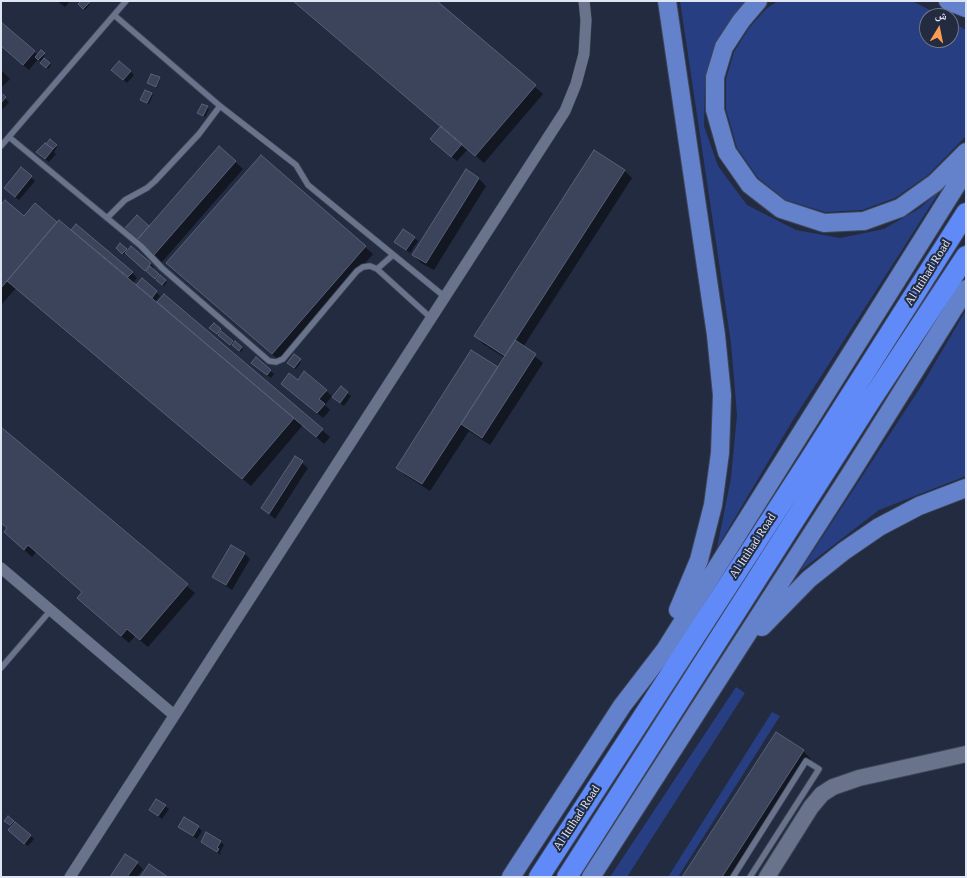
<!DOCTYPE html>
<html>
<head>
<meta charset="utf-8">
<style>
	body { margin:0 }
	#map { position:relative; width:967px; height:878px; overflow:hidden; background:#222b3f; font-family:Georgia,"Noto Naskh Arabic",serif }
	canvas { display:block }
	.frame { position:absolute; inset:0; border:2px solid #dfe5f2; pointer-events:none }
	.north { position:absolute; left:919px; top:8px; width:40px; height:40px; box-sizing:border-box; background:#222b3f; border:1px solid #6e7587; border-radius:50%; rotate:10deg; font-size:11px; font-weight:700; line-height:16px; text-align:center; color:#dfe5f2 }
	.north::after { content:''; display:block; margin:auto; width:14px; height:18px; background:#fc9d53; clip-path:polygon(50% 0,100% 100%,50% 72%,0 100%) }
</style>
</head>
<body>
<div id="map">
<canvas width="967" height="878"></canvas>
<div class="frame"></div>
<div class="north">ش</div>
</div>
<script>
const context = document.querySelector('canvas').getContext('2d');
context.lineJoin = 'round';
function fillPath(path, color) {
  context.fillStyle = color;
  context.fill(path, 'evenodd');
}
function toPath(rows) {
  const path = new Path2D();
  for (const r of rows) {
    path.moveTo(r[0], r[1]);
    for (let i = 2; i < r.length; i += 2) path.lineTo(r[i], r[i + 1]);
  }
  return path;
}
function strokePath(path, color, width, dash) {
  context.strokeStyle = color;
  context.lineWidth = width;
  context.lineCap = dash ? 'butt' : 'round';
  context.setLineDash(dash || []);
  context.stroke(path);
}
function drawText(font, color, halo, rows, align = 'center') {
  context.font = font + ' Georgia,serif';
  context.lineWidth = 4;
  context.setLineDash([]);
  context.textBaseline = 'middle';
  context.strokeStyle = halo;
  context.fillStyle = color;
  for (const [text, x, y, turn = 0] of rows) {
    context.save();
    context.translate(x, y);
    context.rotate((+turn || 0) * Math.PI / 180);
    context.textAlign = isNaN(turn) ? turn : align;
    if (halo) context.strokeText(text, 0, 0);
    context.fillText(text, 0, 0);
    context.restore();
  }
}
const green = toPath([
	[680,1,745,1,720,35,705,87,704,126,718,166,747,205,796,230,840,238,884,229,920,208,941,189,793,420,717,548,731,478,737,415,731,343],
	[778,1,912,1,942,16,927,16,927,40,951,40,951,21,966,30,966,136,928,175,895,198,862,210,825,212,786,200,758,178,737,148,726,109,726,79,734,52,749,28,766,9],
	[966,310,966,476,879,510,800,571,922,385],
	[736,687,745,693,627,877,610,877],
	[772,712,780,716,678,877,668,877]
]);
const shadow = toPath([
	[57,1,70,1,65,7],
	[83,1,87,1,90,4,85,10,80,4],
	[293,1,435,1,543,94,484,163,468,149,457,161,437,144,442,127],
	[1,23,38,55,41,51,45,56,43,59,51,65,48,69,38,59,29,70,1,46],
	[1,70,10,79,1,88],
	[130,71,134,75,127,83,116,73],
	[159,78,160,80,157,88,148,83],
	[151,94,153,95,149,104,143,101],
	[1,95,9,102,1,111],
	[207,107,209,109,205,117,198,113],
	[50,141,57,147,54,152,56,154,49,162,41,156],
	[219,147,243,169,162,262,129,233,137,216,149,227],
	[261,156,373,254,280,361,175,271],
	[22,169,35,181,19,200,9,192],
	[624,170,632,178,523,347,543,363,490,445,469,431,430,491,405,475,397,467,498,368,505,358,483,344,476,336],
	[478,178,486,186,434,270,421,263,413,255],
	[35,205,57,224,75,234,76,233,132,272,137,278,133,283,140,289,142,280,160,296,155,302,157,303,164,295,330,437,324,444,303,425,251,486,16,288,1,305,1,206,24,217],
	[414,238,418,241,410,253,396,242],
	[120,244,128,251,131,247,151,264,154,268,152,270,167,282,164,286,126,253,124,254,117,248],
	[214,324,222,331,221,333,243,349,241,352,211,328],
	[295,356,301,362,296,369,290,365],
	[256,359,274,374,271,378,256,366],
	[298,381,326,391,332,396,325,405,330,410,323,418,288,389],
	[341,388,351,396,344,406,337,401],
	[1,428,195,593,148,647,135,636,129,643,78,598,83,592,36,552,32,557,5,532,8,529,1,523],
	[295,457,308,468,275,519,262,508],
	[244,553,250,559,232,590,213,577],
	[803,751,811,759,734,877,684,877],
	[165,806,169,809,162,819,150,810],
	[8,817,34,839,28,846,13,834,12,827,5,820],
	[179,827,198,827,202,831,197,839],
	[202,842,221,842,224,845,220,852,221,855],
	[137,863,143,869,137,877,111,877]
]);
const building = toPath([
	[81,1,88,1,90,2,83,9,78,4,81,1],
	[293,1,437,1,536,85,475,156,293,1],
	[1,22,35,51,23,65,1,46,1,22],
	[41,50,45,53,38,60,35,57,41,50],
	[44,58,50,63,46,68,40,63,44,58],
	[119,61,131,71,123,80,111,70,119,61],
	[151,74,160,77,156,87,147,83,151,74],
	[145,90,152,93,147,103,140,100,145,90],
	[1,93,6,97,1,103,1,93],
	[202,104,208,106,203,116,197,113,202,104],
	[441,126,462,144,451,157,430,139,441,126],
	[50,139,57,145,53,149,46,144,50,139],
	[45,143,53,149,45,159,36,152,45,143],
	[219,146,236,161,154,255,137,240,219,146],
	[594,150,625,170,505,356,474,336,594,150],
	[261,155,366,246,272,354,166,263,261,155],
	[21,167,32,176,15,197,4,188,21,167],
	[466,169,479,178,426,263,412,255,466,169],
	[5,200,24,216,35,203,57,222,1,288,1,205,5,200],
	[137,215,149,226,137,240,124,229,137,215],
	[59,220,294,418,242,479,7,281,59,220],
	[76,224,133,272,128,277,71,230,76,224],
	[403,229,415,237,406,250,394,242,403,229],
	[120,243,127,249,122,254,116,248,120,243],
	[131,246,151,263,145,271,125,253,131,246],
	[150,266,159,274,155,279,146,271,150,266],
	[160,275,166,280,162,285,156,280,160,275],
	[142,278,157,291,152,298,136,285,142,278],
	[164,294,323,429,316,437,157,302,164,294],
	[214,323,221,329,217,334,209,328,214,323],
	[221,331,233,341,230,345,218,335,221,331],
	[515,340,536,354,482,438,461,424,515,340],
	[235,341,242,347,239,351,232,345,235,341],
	[471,350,498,367,422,484,396,468,471,350],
	[294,354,301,359,294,368,287,363,294,354],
	[256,357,271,370,267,375,251,363,256,357],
	[304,371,327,390,319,399,325,404,317,413,281,384,289,373,298,380,304,371],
	[341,386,348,392,340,403,332,397,341,386],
	[1,427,188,584,140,640,127,629,121,636,77,598,82,592,28,545,24,550,4,532,7,528,1,523,1,427],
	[295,456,303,461,269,514,261,508,295,456],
	[231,545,245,553,226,585,212,577,231,545],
	[776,732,804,750,722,877,682,877,776,732],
	[156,799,166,805,158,816,149,810,156,799],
	[8,816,14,821,10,825,4,821,8,816],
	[184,817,199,826,193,836,178,827,184,817],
	[15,822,31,835,24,844,8,830,15,822],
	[206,832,221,841,217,848,219,849,217,852,201,842,206,832],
	[125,854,138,862,127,877,110,877,125,854],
	[149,864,168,877,140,877,149,864]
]);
const lane = toPath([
	[114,15,220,106,296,165,308,185,445,297],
	[9,137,141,246,162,268,269,361,276,362,283,359,357,271,363,267,370,266,377,269,431,318],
	[1,146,126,1],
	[107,218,125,200,147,188,155,181,199,134,220,106],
	[377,269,393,255],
	[1,668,50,611],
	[733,877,806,761,819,769,750,877]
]);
const street = toPath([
	[1,568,174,715],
	[70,877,565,111,576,84,584,54,586,20,584,1]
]);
const secondary = toPath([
	[767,877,811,807,822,794,833,787,859,778,966,754]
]);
const primary = toPath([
	[667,1,716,335,722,395,720,453,713,505,699,560,678,610],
	[758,1,741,21,724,47,715,77,715,110,727,152,750,185,781,209,824,223,864,221,900,208,935,183,966,152],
	[948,1,966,8],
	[762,627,809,579,844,551,879,527,919,506,966,488],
	[511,877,622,706,665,650,966,170],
	[591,877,849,476,966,289]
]);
const highway = toPath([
	[539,877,812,456,966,213],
	[567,877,871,400,966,256]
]);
const streetNames = [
	["Al Ittihad Road",928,273,-58],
	["Al Ittihad Road",753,546,-57],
	["Al Ittihad Road",577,818,-57]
];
fillPath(green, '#273f82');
fillPath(shadow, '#0007');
fillPath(building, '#3b445a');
strokePath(building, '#576178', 1);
strokePath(lane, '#3e4556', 7);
strokePath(street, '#3e4556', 12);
strokePath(secondary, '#3e4556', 18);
strokePath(primary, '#3e4556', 20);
strokePath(highway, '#3e4556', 22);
strokePath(lane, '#69738b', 5.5);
strokePath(street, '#69738b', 11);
strokePath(secondary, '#69738b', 16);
strokePath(primary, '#6481cc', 18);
strokePath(highway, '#608af8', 20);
drawText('12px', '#dfe5f2', '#222b3f', streetNames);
</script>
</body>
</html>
